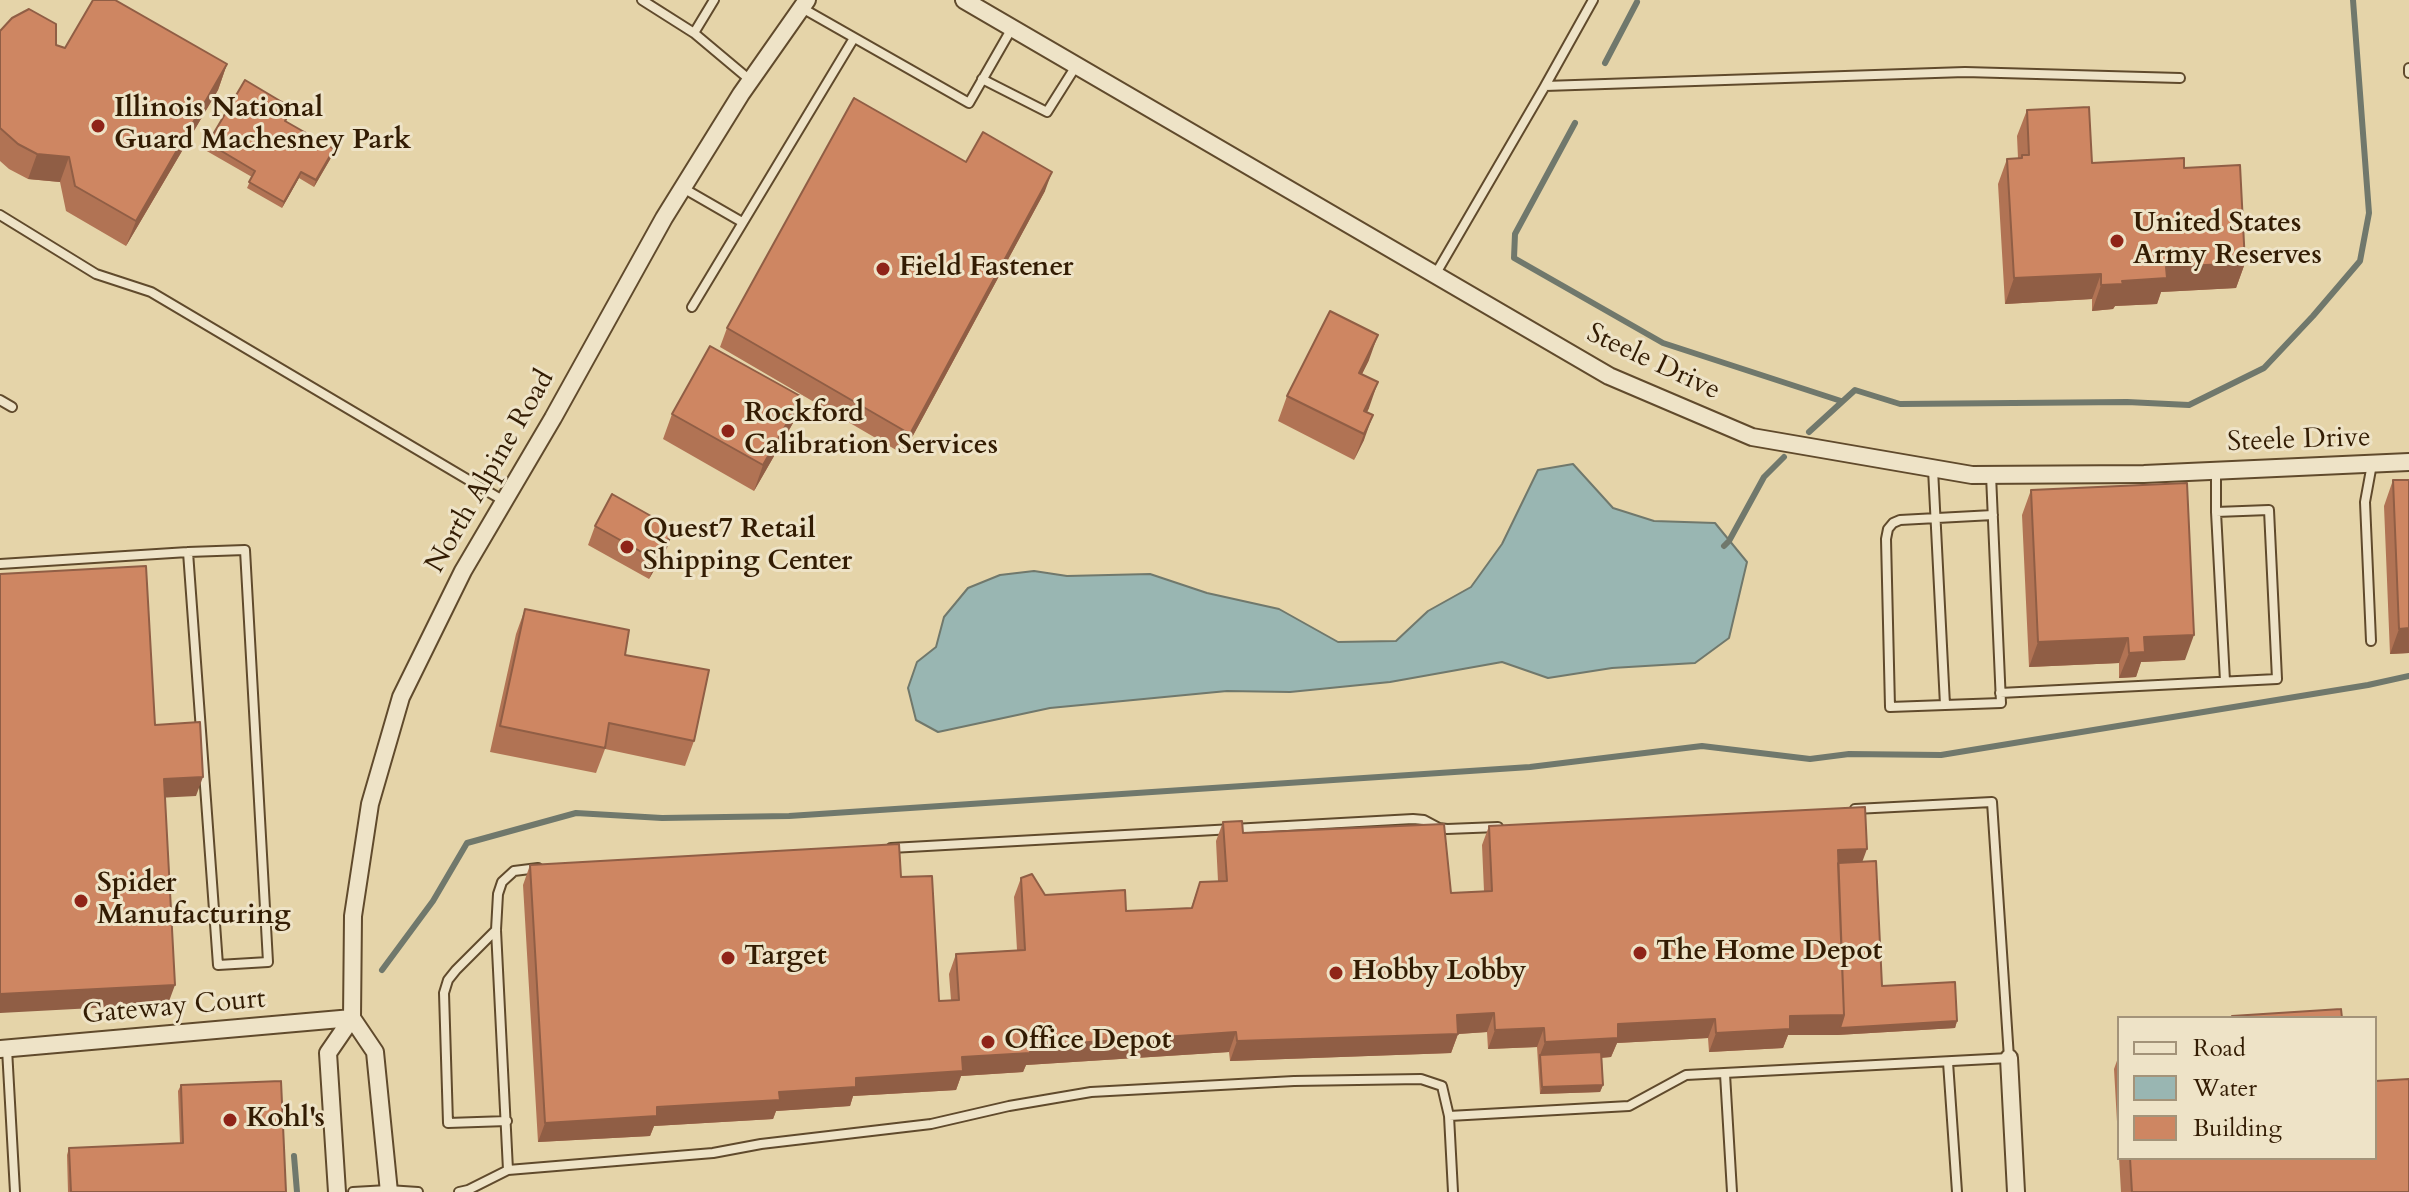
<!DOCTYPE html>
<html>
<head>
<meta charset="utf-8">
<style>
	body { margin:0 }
	#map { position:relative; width:2409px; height:1192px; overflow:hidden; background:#e5d4a9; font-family:Cardo,serif }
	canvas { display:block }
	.legend { position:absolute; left:2117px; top:1016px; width:260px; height:144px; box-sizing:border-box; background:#eee3c7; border:2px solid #a39379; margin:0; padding:10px 14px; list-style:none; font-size:24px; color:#331c03 }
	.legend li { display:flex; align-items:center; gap:16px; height:40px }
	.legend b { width:40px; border:2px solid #a39379 }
</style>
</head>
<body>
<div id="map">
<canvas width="2409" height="1192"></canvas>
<ul class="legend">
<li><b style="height:10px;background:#eee3c7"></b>Road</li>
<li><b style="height:22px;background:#99b6b2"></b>Water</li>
<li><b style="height:22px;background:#ce8662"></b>Building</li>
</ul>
</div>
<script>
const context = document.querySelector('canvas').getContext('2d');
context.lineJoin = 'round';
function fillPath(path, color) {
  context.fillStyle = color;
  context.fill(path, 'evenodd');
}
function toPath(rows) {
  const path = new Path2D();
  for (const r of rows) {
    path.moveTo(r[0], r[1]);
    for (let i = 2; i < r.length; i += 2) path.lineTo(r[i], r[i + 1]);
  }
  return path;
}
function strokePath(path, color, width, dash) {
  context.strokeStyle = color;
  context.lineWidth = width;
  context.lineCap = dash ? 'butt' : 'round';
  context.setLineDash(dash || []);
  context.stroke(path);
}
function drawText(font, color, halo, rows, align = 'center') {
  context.font = font + ' Cardo,serif';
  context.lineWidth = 6;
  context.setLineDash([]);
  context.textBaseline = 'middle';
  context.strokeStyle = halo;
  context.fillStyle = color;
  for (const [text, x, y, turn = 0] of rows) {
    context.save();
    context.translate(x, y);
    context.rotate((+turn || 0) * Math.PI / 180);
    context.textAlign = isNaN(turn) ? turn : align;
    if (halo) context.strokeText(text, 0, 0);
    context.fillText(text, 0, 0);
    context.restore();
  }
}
const water = toPath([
	[1573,464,1613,508,1654,521,1715,523,1747,562,1729,638,1695,663,1612,668,1548,678,1502,662,1390,682,1290,692,1227,691,1050,708,938,732,916,720,908,688,917,662,936,647,944,617,968,588,1000,575,1034,571,1067,576,1150,574,1207,593,1279,609,1338,642,1396,641,1428,611,1471,587,1502,544,1538,470,1573,464]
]);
const stream = toPath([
	[1605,63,1637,2],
	[1575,123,1515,234,1514,258,1663,343,1841,401],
	[1809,432,1855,390,1900,404,2127,402,2189,405,2264,368,2313,316,2360,261,2369,213,2353,0],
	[1724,546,1729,541,1764,477,1784,457],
	[382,970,433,901,467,843,576,813,662,818,789,816,1530,767,1702,746,1810,759,1849,754,1941,755,2368,685,2409,676],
	[294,1156,297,1192]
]);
const lane = toPath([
	[642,0,694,33,714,0],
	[802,8,969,103,1012,28],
	[694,33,750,80],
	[2409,68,2409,73],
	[982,79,1047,112,1076,66],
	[1545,86,1593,0],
	[683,188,742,222],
	[0,215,96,274,151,292,504,501],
	[1435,275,1545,86,1965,72,2180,78],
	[692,307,854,38],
	[0,400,12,407],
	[1933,469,1945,705,2001,703,1991,475],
	[2216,471,2216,512],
	[0,564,188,552,245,550,268,962,218,965,188,552],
	[2371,641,2365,502,2372,464],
	[2000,693,2277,679,2269,510,2216,512,2225,681],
	[1945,705,1890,707,1886,539,1888,529,1893,523,1900,520,1993,515],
	[891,848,1413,819,1424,820,1439,828,1447,829,1498,827],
	[496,930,456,970,448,980,444,993,448,1123,507,1121],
	[7,1049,15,1192],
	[1948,1062,1957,1192],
	[1725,1074,1732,1192],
	[1449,1116,1629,1106,1686,1075,2009,1058,1992,802,1855,809],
	[508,1170,496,930,498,894,502,882,514,871,538,868],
	[353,1192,388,1190,418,1192],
	[459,1192,468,1190,508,1170,713,1153,761,1144,931,1124,1009,1106,1091,1092,1294,1081,1421,1079,1442,1086,1449,1116,1453,1192]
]);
const street = toPath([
	[964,0,1609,376,1752,437,1972,475,2144,474,2409,462],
	[352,1018,375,1052,389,1192],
	[0,1049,352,1018],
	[2009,1058,2016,1192],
	[337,1192,328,1053,352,1018,353,916,370,804,401,697,463,571,553,418,664,218,741,94,807,0]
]);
const wall = toPath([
	[0,31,65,48,227,64,218,90,126,246,66,211,60,182,28,179,9,169,0,161],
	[2027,110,2092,163,2184,168,2245,263,2236,288,2161,292,2157,304,2115,306,2113,309,2092,311,2092,299,2005,304,1998,184,2007,159,2018,158,2017,136],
	[290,114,286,121,332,156,314,187,299,178,282,208,247,188,252,177,205,150,208,143],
	[966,162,1045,191,903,454,720,347,727,328],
	[1369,360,1362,374,1369,408,1367,412,1364,440,1354,460,1278,421,1287,396],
	[672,414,793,423,754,491,663,439],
	[2393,480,2409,653,2390,654,2384,506],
	[2031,490,2185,660,2141,662,2136,677,2119,678,2119,663,2029,667,2022,515],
	[595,526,667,548,649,579,588,545],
	[525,609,625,655,694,741,685,766,605,749,596,773,490,752,516,634],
	[1223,822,1243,833,1451,893,1484,891,1482,845,1489,826,1863,862,1882,986,1957,1021,1955,1028,1837,1035,1788,1035,1783,1048,1709,1052,1708,1038,1617,1043,1611,1057,1602,1058,1603,1085,1600,1092,1540,1094,1537,1047,1488,1049,1487,1032,1458,1034,1451,1053,1230,1061,1229,1052,1026,1065,1023,1072,961,1076,956,1090,853,1096,850,1106,776,1111,773,1119,654,1126,650,1136,538,1142,523,885,530,865,901,877,939,1001,951,1000,949,974,956,954,1017,950,1014,897,1021,878,1045,895,1126,911,1191,908,1200,882,1218,881,1216,841],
	[2119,1055,2119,1158,2375,1158,2409,1192,2121,1192,2114,1069],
	[181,1085,286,1192,68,1192,67,1155,69,1148,180,1143,178,1091]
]);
const shadedWall = toPath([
	[227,64,218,90,126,246,136,221],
	[334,149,332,156,314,187,316,180],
	[37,154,69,157,60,182,28,179],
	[301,172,299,178,282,208,284,202],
	[1052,172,1045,191,903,454,910,434],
	[2245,263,2236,288,2161,292,2157,304,2115,306,2113,309,2092,311,2101,285,2122,281,2166,267],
	[2101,274,2092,299,2005,304,2014,278],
	[1378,335,1369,360,1350,398,1359,373],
	[1378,382,1369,408,1357,431,1364,411],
	[802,397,793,423,754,491,763,465],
	[1373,415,1364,440,1354,460,1364,434],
	[674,529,667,548,649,579,656,560],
	[2409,628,2409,653,2390,654,2399,629],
	[2194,635,2185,660,2141,662,2136,677,2119,678,2129,653,2144,637],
	[2128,638,2119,663,2029,667,2038,642],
	[203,777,196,796,157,798,164,779],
	[1867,849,1860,868,1833,869,1838,850],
	[175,985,168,1004,0,1013,0,994],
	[1494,1013,1487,1032,1458,1034,1451,1053,1230,1061,1237,1041,1457,1015],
	[1844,1015,1957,1021,1955,1028,1837,1035,1788,1035,1783,1048,1709,1052,1716,1033,1790,1016],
	[1715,1019,1708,1038,1617,1043,1611,1057,1541,1061,1540,1055,1545,1042,1618,1024],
	[1544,1028,1537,1047,1488,1049,1495,1030],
	[1236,1032,1229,1052,1026,1065,1023,1072,961,1076,956,1090,853,1096,850,1106,776,1111,773,1119,654,1126,650,1136,538,1142,545,1123,779,1092,962,1057,1031,1046],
	[1603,1085,1600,1092,1540,1094,1542,1087]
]);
const building = toPath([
	[93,0,115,0,227,64,136,221,75,186,69,157,37,154,18,144,0,128,0,31,12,18,29,9,56,24,56,45,65,48,93,0],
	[245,80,292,108,285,121,334,149,316,180,301,172,284,202,249,182,255,171,208,143,245,80],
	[854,98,966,162,983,132,1052,172,910,434,727,328,854,98],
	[2089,107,2092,163,2184,158,2184,168,2240,165,2245,263,2166,267,2167,278,2122,281,2123,284,2101,285,2101,274,2014,278,2007,159,2022,158,2022,155,2029,155,2027,110,2089,107],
	[1330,311,1378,335,1359,373,1378,382,1364,411,1373,415,1364,434,1287,396,1330,311],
	[710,346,802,397,763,465,672,414,710,346],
	[2393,480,2409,480,2409,628,2399,629,2393,480],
	[2187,483,2194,635,2144,637,2145,652,2129,653,2128,638,2038,642,2031,490,2187,483],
	[612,494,674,529,656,560,595,526,612,494],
	[146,566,155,725,200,722,203,777,164,779,175,985,0,994,0,574,146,566],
	[525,609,629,630,625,655,709,670,694,741,609,723,605,748,500,726,525,609],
	[1865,807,1867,849,1838,850,1844,1015,1790,1016,1790,1029,1716,1033,1715,1019,1618,1024,1618,1038,1545,1042,1544,1028,1495,1030,1494,1013,1457,1015,1458,1034,1237,1041,1236,1032,1031,1046,1030,1053,962,1057,963,1071,856,1078,856,1087,779,1092,780,1100,657,1107,657,1116,545,1123,530,865,899,844,901,877,932,876,939,1001,959,1000,956,954,1025,950,1021,878,1032,874,1045,895,1125,890,1126,911,1192,908,1200,882,1227,881,1223,822,1242,821,1243,833,1444,824,1451,893,1492,891,1489,826,1865,807],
	[1876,861,1882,986,1955,982,1957,1021,1840,1028,1844,1015,1838,863,1876,861],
	[2341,1009,2342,1018,2232,1018,2232,1016,2341,1009],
	[1601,1052,1603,1085,1542,1087,1540,1055,1601,1052],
	[2409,1079,2409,1192,2132,1192,2130,1158,2375,1158,2375,1081,2409,1079],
	[281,1081,286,1192,71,1192,69,1148,183,1143,181,1085,281,1081]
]);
const markers = [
	[98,126,8,"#8f2418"],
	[2117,241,8,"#8f2418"],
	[883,269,8,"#8f2418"],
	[728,431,8,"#8f2418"],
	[627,547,8,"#8f2418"],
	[81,901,8,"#8f2418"],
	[1640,953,8,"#8f2418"],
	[728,958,8,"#8f2418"],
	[1336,973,8,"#8f2418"],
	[988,1042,8,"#8f2418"],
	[230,1120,8,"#8f2418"]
];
const poiNames = [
	["Illinois National",114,110],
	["Guard Machesney Park",114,142],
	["United States",2133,225],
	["Army Reserves",2133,257],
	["Field Fastener",899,269],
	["Rockford",744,415],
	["Calibration Services",744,447],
	["Quest7 Retail",643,531],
	["Shipping Center",643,563],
	["Spider",97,885],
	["Manufacturing",97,917],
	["The Home Depot",1656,953],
	["Target",744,958],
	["Hobby Lobby",1352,973],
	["Office Depot",1004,1042],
	["Kohl's",246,1120]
];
const streetNames = [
	["Steele Drive",1653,363,25],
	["Steele Drive",2299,441,-2],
	["North Alpine Road",491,472,-60],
	["Gateway Court",174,1008,-5]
];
fillPath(water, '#99b6b2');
strokePath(water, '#70786c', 2);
strokePath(stream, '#70786c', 6);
strokePath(lane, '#604a2c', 12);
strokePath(street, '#604a2c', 20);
strokePath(lane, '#eee3c7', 8);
strokePath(street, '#eee3c7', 16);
fillPath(wall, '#b17354');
fillPath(shadedWall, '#905e45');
fillPath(building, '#ce8662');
strokePath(building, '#905e45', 2);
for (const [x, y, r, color] of markers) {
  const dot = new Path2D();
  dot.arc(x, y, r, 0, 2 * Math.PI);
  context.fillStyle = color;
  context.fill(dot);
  strokePath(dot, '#eee3c7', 3);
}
drawText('bold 28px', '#331c03', '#eee3c7', poiNames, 'left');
drawText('28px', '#331c03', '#eee3c7', streetNames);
</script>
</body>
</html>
